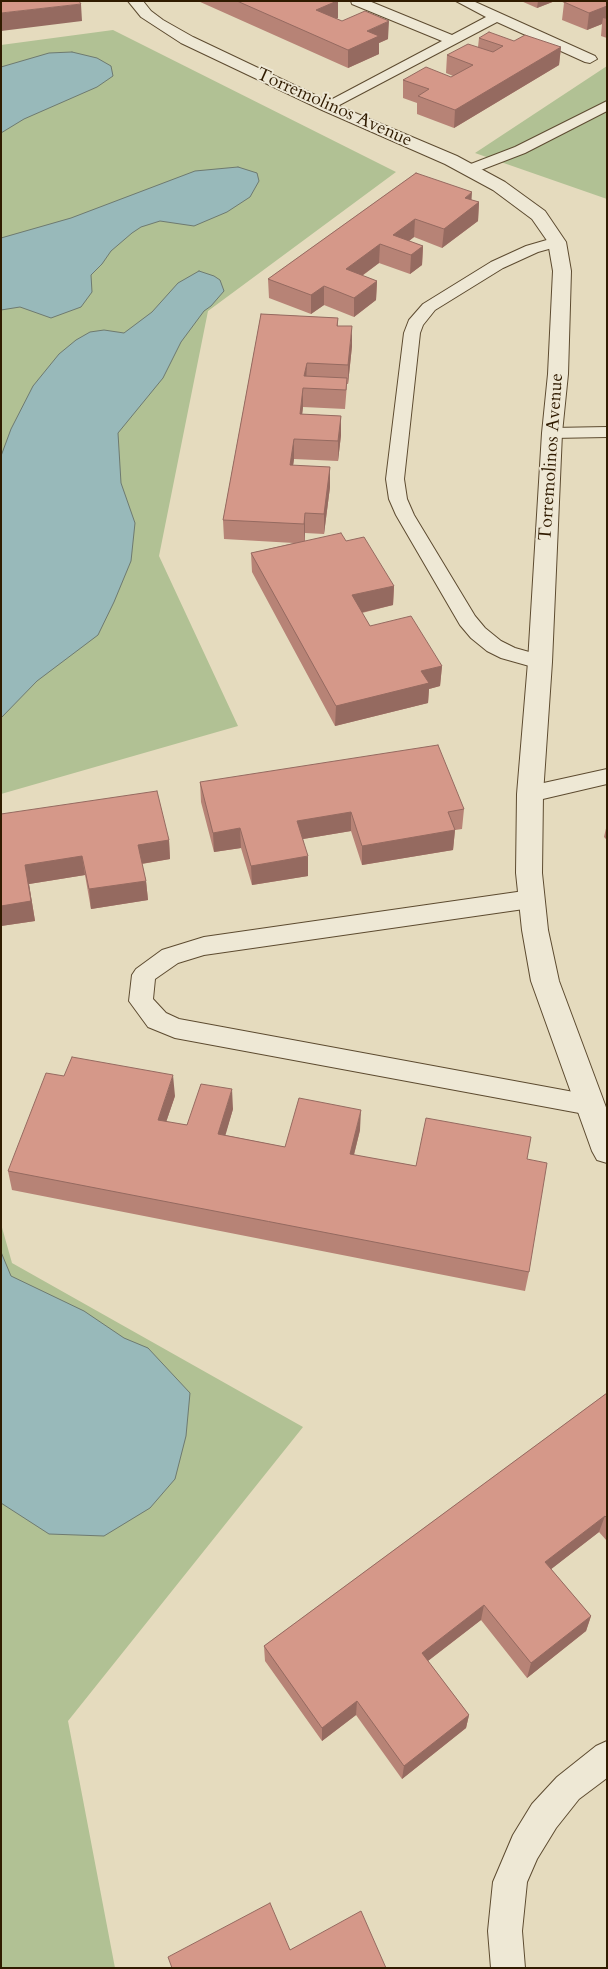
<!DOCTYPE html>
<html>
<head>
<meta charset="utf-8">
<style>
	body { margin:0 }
	#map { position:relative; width:608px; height:1969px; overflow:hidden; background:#e5dbbe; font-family:Cardo,serif }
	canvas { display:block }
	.frame { position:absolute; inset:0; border:2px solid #301b00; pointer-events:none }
</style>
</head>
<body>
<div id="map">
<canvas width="608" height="1969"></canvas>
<div class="frame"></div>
</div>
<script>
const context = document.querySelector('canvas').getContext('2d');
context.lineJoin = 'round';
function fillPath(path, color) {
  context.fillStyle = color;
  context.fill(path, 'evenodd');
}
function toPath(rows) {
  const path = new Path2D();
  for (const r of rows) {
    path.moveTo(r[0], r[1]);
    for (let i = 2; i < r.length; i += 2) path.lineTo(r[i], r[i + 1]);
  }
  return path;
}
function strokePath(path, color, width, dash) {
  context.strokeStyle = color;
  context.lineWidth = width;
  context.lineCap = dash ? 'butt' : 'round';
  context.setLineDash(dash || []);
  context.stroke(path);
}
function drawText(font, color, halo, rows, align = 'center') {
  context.font = font + ' Cardo,serif';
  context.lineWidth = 4;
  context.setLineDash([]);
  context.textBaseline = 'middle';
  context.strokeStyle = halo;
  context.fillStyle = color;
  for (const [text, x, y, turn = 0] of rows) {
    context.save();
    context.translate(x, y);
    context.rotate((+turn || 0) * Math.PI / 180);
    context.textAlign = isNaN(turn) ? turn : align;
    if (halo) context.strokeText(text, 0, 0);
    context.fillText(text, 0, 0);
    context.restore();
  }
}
const green = toPath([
	[113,30,396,172,208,311,159,556,238,726,1,794,1,45],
	[607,66,607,199,475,153],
	[1,1224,12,1263,303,1427,68,1721,115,1968,1,1968]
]);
const water = toPath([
	[72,52,97,58,111,66,113,76,97,87,24,119,1,133,1,67,49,53,72,52],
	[238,167,257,173,259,181,250,197,227,212,194,226,160,221,141,227,132,233,111,251,102,264,91,275,92,292,81,307,51,318,20,307,1,310,1,238,71,218,195,171,238,167],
	[199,271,214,276,220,280,224,291,211,306,204,311,181,342,163,378,118,433,121,483,135,523,131,561,114,602,98,635,37,681,1,718,1,456,11,429,33,386,59,354,76,340,90,332,104,330,124,333,152,312,178,283,199,271],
	[1,1252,11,1276,84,1311,124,1338,148,1348,190,1393,186,1436,175,1479,150,1508,104,1536,49,1534,1,1503,1,1252]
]);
const lane = toPath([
	[351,1,369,1,452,35,486,17,456,1,473,1,595,56,597,59,590,63,585,62,497,22,328,111,323,110,321,107,323,104,442,41,352,4,351,1],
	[607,101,607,111,525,153,473,173,463,173,461,170,463,167,515,147,607,101],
	[557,237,563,239,565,242,563,245,538,252,503,268,435,310,423,325,420,333,404,479,407,499,414,515,475,616,485,628,501,641,515,648,547,657,550,662,547,667,540,669,501,658,487,651,471,638,460,625,396,515,389,499,386,479,404,333,409,320,423,304,491,262,526,246,557,237],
	[607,427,607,437,552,438,546,437,543,433,546,429,552,428,607,427],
	[607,769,607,784,530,802,522,799,519,794,522,789,530,786,607,769],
	[531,890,539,893,542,899,539,905,531,908,204,955,178,963,155,979,153,999,166,1013,179,1019,590,1095,599,1098,603,1105,599,1112,590,1115,175,1038,148,1027,129,1001,132,975,136,969,162,950,204,937,531,890],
	[607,1741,607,1778,579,1799,556,1828,537,1859,527,1882,522,1931,525,1968,491,1968,488,1931,493,1882,513,1835,532,1804,557,1777,596,1746,607,1741]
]);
const street = toPath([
	[128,1,143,1,151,11,163,20,193,37,334,104,457,156,505,182,545,211,566,242,571,271,568,374,562,433,552,662,543,794,542,873,548,930,559,981,607,1110,607,1163,597,1160,592,1151,531,981,522,930,516,873,517,794,528,662,542,433,548,374,553,271,548,242,532,219,493,190,445,164,322,110,181,43,141,17,128,1]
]);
const wall = toPath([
	[198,1,338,1,338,18,336,19,388,39,379,43,379,54,348,68],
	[521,1,555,1,537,8],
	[561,1,607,1,607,38,601,36,602,24,587,30,562,20,564,3],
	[479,38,514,41,561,47,559,65,454,128,417,114,417,103,403,98,403,80,451,77,453,76,446,73,447,55,478,47],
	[416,173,472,200,479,202,478,221,442,248,414,237,409,241,423,246,422,265,410,274,379,263,362,276,377,281,376,300,354,317,324,305,311,314,269,298,268,279],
	[261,314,338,318,338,326,352,346,348,384,347,384,345,409,303,407,302,414,341,416,341,435,338,461,294,459,293,466,330,467,330,487,324,534,305,533,305,541,346,541,394,586,393,605,362,613,370,626,442,666,440,686,429,689,428,703,335,726,252,572,251,553,294,543,224,539,223,520],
	[200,782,464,809,462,829,455,830,453,850,362,865,351,831,303,839,308,876,252,885,241,848,214,852,201,802],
	[1,814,169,840,170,859,142,864,146,881,148,900,91,909,85,875,29,884,35,921,1,926],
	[607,824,607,840,604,837],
	[175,1096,166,1122,187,1125,233,1109,225,1135,285,1147,360,1130,354,1155,416,1166,527,1159,529,1272,525,1291,12,1190,8,1171],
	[607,1393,607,1541,599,1532,551,1569,591,1616,586,1631,527,1678,481,1620,428,1661,469,1715,466,1728,402,1779,356,1715,322,1741,265,1661,264,1646]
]);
const shadedWall = toPath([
	[337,1,338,1,338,18,316,28,316,10],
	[538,1,555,1,537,8],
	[81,4,82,21,1,31,1,13],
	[607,6,607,19,603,18,602,24,587,30,589,13],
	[389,21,388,39,379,43,379,54,348,68,348,50,367,31],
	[561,47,559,65,454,128,455,110],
	[472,192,471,208,479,202,478,221,442,248,444,229,465,198],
	[415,219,414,237,397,250,393,235],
	[380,244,379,263,345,288,346,269],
	[423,246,422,265,410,274,411,255],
	[377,281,376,300,354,317,354,298],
	[324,286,324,305,311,314,311,295],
	[352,326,352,346,348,384,348,365],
	[307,363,306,383,304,376],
	[303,388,303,407,300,433,300,414],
	[341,416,341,435,338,461,338,441],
	[294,439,294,459,290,485,290,465],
	[330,467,330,487,324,534,324,514],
	[305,513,305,533,304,544,304,524],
	[394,586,393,605,351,615,352,595],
	[442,666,440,686,429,689,428,703,335,726,336,706,421,671],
	[351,812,351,831,297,840,297,821],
	[240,828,241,848,214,852,213,833],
	[455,830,453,850,362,865,362,846],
	[169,840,170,859,140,864,138,845],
	[82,856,85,875,29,884,35,921,1,926,1,906,25,865],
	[308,856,308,876,252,885,251,866],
	[146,881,148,900,91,909,89,889],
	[173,1075,175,1096,160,1140,158,1120],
	[232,1089,233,1109,220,1154,218,1134],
	[361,1110,360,1130,349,1174,350,1154],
	[605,1516,599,1532,541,1577,545,1562],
	[484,1605,481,1620,420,1667,422,1653],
	[591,1616,586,1631,527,1678,531,1663],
	[357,1701,356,1715,322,1741,322,1728],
	[469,1715,466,1728,402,1779,404,1766]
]);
const building = toPath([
	[1,1,79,1,81,4,1,13,1,1],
	[237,1,337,1,316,10,342,21,365,11,389,21,367,31,379,36,348,50,237,1],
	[566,1,607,1,607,6,589,13,564,2,566,1],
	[489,32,514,41,525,35,561,47,455,110,418,96,429,89,403,80,426,67,451,77,473,65,447,55,468,44,493,52,503,46,479,38,489,32],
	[416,173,472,192,465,198,479,202,444,229,415,219,393,235,423,246,411,255,380,244,346,269,377,281,354,298,324,286,311,295,268,279,416,173],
	[261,314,338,318,337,326,352,326,348,365,307,363,304,376,347,378,346,390,303,388,300,414,341,416,338,441,294,439,290,465,330,467,324,514,305,513,304,524,223,520,261,314],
	[341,533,346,541,364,537,394,586,352,595,370,626,411,616,442,666,421,671,429,683,336,706,251,553,341,533],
	[438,745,464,809,448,812,455,830,362,846,351,812,297,821,308,856,251,866,240,828,213,833,200,782,438,745],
	[157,791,169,840,138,845,146,881,89,889,82,856,25,865,31,901,1,906,1,814,157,791],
	[72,1057,173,1075,158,1120,187,1125,201,1084,232,1089,218,1134,285,1147,299,1098,361,1110,350,1154,416,1166,426,1118,531,1137,527,1159,547,1163,529,1272,8,1171,46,1073,64,1076,72,1057],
	[607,1393,607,1518,605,1516,545,1562,591,1616,531,1663,484,1605,422,1653,469,1715,404,1766,357,1701,322,1728,264,1646,607,1393],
	[270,1903,290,1950,361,1911,386,1968,172,1968,168,1957,270,1903]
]);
const farStreetnames = [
	["Torremolinos Avenue",334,108,24],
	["Torremolinos Avenue",552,457,-86]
];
fillPath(green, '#b1c194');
fillPath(water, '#98b9ba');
strokePath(water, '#6e7a70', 1);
strokePath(lane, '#5d4b30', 2);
strokePath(street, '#5d4b30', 2);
fillPath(lane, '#eee8d5');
fillPath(street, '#eee8d5');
fillPath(wall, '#b78376');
fillPath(shadedWall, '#956a60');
fillPath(building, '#d59889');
strokePath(building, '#956a60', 1);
drawText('18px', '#301b00', '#eee8d5', farStreetnames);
</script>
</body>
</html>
